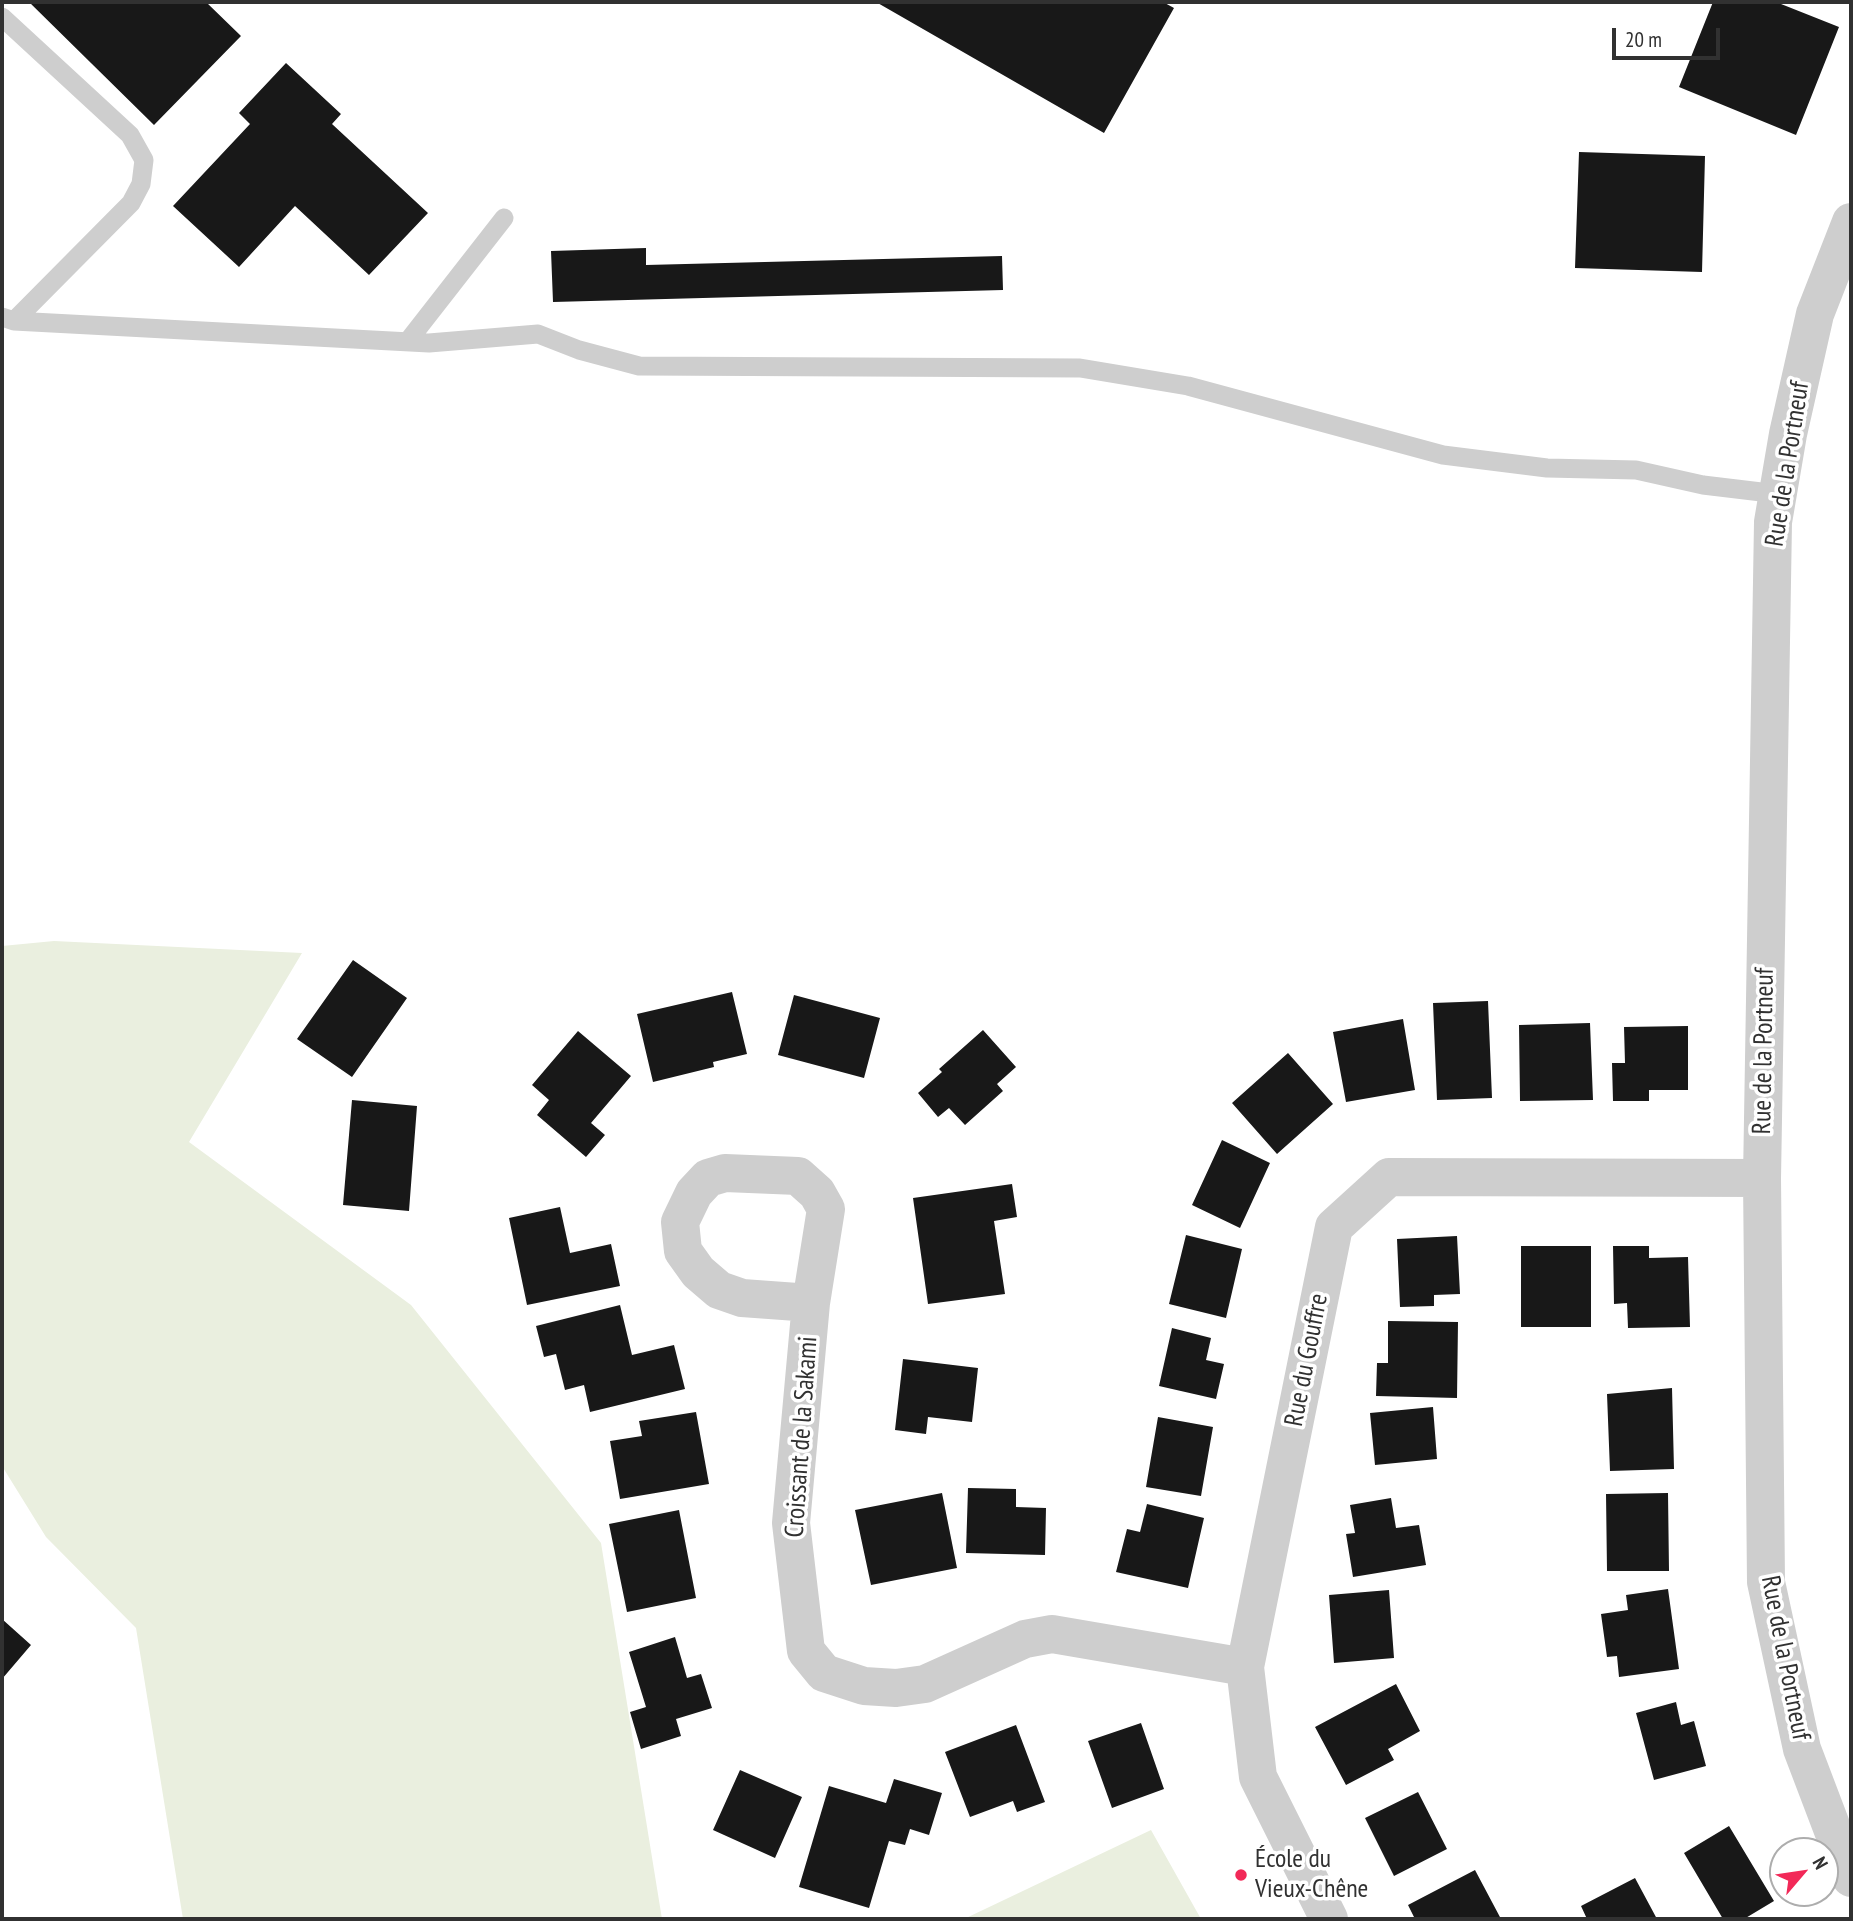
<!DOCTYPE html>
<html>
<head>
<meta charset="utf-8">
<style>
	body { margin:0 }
	#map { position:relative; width:1853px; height:1921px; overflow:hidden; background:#fff; font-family:"PT Sans Narrow",sans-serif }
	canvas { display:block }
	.frame { position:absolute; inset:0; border:4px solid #313131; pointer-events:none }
	.north { position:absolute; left:1769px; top:1837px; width:70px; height:70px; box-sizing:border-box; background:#fff; border:2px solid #adadad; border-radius:50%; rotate:61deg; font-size:19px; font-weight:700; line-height:28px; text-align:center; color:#313131 }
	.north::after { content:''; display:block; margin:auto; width:24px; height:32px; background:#f22958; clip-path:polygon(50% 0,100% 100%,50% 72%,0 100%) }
	.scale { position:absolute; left:1612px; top:28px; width:108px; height:32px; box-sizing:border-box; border:4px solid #313131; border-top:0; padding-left:9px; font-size:21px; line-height:24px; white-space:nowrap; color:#313131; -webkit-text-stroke:5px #fff; paint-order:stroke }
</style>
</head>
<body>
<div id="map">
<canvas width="1853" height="1921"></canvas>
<div class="frame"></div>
<div class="north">N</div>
<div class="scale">20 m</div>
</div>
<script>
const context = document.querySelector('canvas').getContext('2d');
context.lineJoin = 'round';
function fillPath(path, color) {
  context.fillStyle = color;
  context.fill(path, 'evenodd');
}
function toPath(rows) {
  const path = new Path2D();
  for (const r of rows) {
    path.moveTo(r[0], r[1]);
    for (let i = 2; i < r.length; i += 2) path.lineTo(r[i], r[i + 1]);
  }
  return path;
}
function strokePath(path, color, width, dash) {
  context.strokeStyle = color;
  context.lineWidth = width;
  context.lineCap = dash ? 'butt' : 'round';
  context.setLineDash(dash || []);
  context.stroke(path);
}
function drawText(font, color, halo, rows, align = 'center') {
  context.font = font + ' "PT Sans Narrow",sans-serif';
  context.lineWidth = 7;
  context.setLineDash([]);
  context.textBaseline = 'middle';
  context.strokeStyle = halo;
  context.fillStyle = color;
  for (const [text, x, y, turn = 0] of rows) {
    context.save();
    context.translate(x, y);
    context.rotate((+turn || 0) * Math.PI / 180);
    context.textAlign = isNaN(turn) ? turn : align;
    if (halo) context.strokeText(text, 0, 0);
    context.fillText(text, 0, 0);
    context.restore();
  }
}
const green = toPath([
	[54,941,302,953,189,1142,411,1305,601,1543,662,1919,183,1919,136,1628,46,1537,2,1466,2,946],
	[1151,1830,1201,1919,964,1919]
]);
const building = toPath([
	[29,2,206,2,241,36,154,125],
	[876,2,1163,2,1174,8,1104,133],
	[1713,2,1776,2,1839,27,1796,135,1679,87],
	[286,63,341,114,332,124,428,213,369,275,295,206,239,267,173,206,250,124,239,113],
	[1579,152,1705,156,1702,272,1575,268],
	[646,248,646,265,1002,256,1003,290,553,302,551,251],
	[353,960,407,998,352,1077,297,1039],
	[732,992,747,1054,713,1062,714,1067,653,1082,637,1014],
	[794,995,880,1018,864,1078,778,1055],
	[1488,1001,1492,1098,1437,1100,1433,1003],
	[1403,1019,1415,1090,1346,1102,1333,1032],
	[1590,1023,1593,1100,1520,1101,1519,1025],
	[1688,1026,1688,1090,1649,1090,1649,1101,1613,1101,1612,1063,1625,1063,1624,1027],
	[983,1030,1016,1067,997,1084,1003,1091,965,1125,949,1108,938,1117,918,1093,942,1072,939,1069],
	[578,1031,631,1076,591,1123,605,1135,586,1157,537,1115,549,1100,532,1085],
	[1288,1053,1333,1104,1277,1154,1232,1103],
	[352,1100,417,1106,409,1211,343,1205],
	[1222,1140,1270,1163,1240,1228,1192,1205],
	[1012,1184,1017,1217,994,1221,1005,1294,928,1304,913,1198],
	[560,1207,570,1253,611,1244,620,1286,527,1305,509,1218],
	[1186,1235,1242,1249,1226,1318,1169,1304],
	[1457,1236,1460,1294,1434,1295,1434,1306,1400,1307,1397,1239],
	[1521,1246,1591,1246,1591,1327,1521,1327],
	[1613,1246,1649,1246,1649,1258,1688,1257,1690,1327,1628,1328,1627,1303,1614,1304],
	[620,1305,632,1355,674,1345,685,1389,590,1412,584,1385,565,1390,556,1354,544,1357,536,1326],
	[1388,1321,1458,1322,1457,1398,1376,1396,1377,1363,1388,1363],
	[1172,1328,1211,1338,1206,1360,1224,1364,1216,1399,1159,1386],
	[903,1359,978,1368,972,1422,928,1417,926,1434,895,1430],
	[1672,1388,1674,1469,1610,1471,1607,1394],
	[1433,1407,1437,1459,1375,1465,1370,1413],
	[696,1412,709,1484,620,1499,610,1441,642,1436,639,1421],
	[1158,1417,1213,1427,1201,1496,1146,1487],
	[968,1488,1016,1489,1016,1507,1046,1508,1045,1555,966,1553],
	[942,1493,957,1568,871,1585,855,1510],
	[1668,1493,1669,1571,1607,1571,1606,1494],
	[1391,1498,1396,1528,1419,1525,1426,1565,1353,1577,1346,1534,1355,1533,1350,1505],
	[1147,1504,1204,1518,1188,1588,1116,1572,1127,1529,1140,1532],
	[679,1510,696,1598,627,1612,609,1524],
	[1668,1589,1679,1669,1619,1677,1617,1656,1607,1657,1601,1614,1628,1610,1626,1595],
	[1389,1590,1394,1658,1334,1663,1329,1595],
	[2,1619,31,1645,2,1679],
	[675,1637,687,1678,701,1674,712,1708,676,1719,681,1736,641,1749,630,1712,646,1707,629,1652],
	[1396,1684,1420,1731,1388,1749,1394,1760,1346,1785,1315,1727],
	[1676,1702,1681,1725,1694,1721,1706,1766,1654,1780,1636,1713],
	[1141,1723,1164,1789,1112,1808,1088,1741],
	[1016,1725,1045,1802,1017,1812,1013,1801,970,1817,945,1752],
	[740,1770,802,1797,775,1858,713,1830],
	[894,1779,942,1793,929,1835,910,1829,905,1845,889,1841,869,1908,799,1887,829,1786,886,1803],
	[1418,1792,1447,1849,1394,1876,1365,1818],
	[1729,1826,1774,1901,1744,1919,1723,1919,1684,1853],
	[1475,1870,1501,1919,1415,1919,1408,1905],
	[1635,1878,1657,1919,1587,1919,1581,1906]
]);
const service = toPath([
	[2,17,130,135,144,160,141,184,131,203,14,321],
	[2,317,14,321,429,343,538,334,579,350,639,366,1080,368,1188,386,1443,455,1547,468,1636,470,1703,485,1778,494],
	[408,341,504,218]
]);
const minor = toPath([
	[1851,222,1815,314,1788,434,1773,522,1762,1178,1766,1582,1802,1749,1851,1878],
	[811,1303,742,1298,719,1290,698,1272,683,1251,680,1222,694,1193,708,1178,725,1173,798,1176,817,1193,826,1209,811,1303,791,1523,806,1651,824,1673,864,1686,896,1688,925,1684,1025,1639,1052,1634,1245,1667],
	[1329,1919,1258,1777,1245,1667,1334,1227,1389,1177,1762,1178]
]);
const markers = [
	[1241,1875,7,"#f22958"]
];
const streetNames = [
	["Rue de la Portneuf",1788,464,-81],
	["Rue de la Portneuf",1764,1051,-89],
	["Rue du Gouffre",1307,1360,-79],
	["Croissant de la Sakami",802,1437,-86],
	["Rue de la Portneuf",1785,1658,79]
];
const poiNames = [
	["École du",1255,1860],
	["Vieux-Chêne",1255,1890]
];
fillPath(green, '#eaefdf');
fillPath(building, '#181818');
strokePath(service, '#cecece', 19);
strokePath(minor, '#cecece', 38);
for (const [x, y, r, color] of markers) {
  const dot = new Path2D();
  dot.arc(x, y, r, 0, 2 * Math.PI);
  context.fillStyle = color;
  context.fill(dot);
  strokePath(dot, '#fff', 2.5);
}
drawText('26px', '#313131', '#fff', streetNames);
drawText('26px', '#313131', '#fff', poiNames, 'left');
</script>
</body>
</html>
